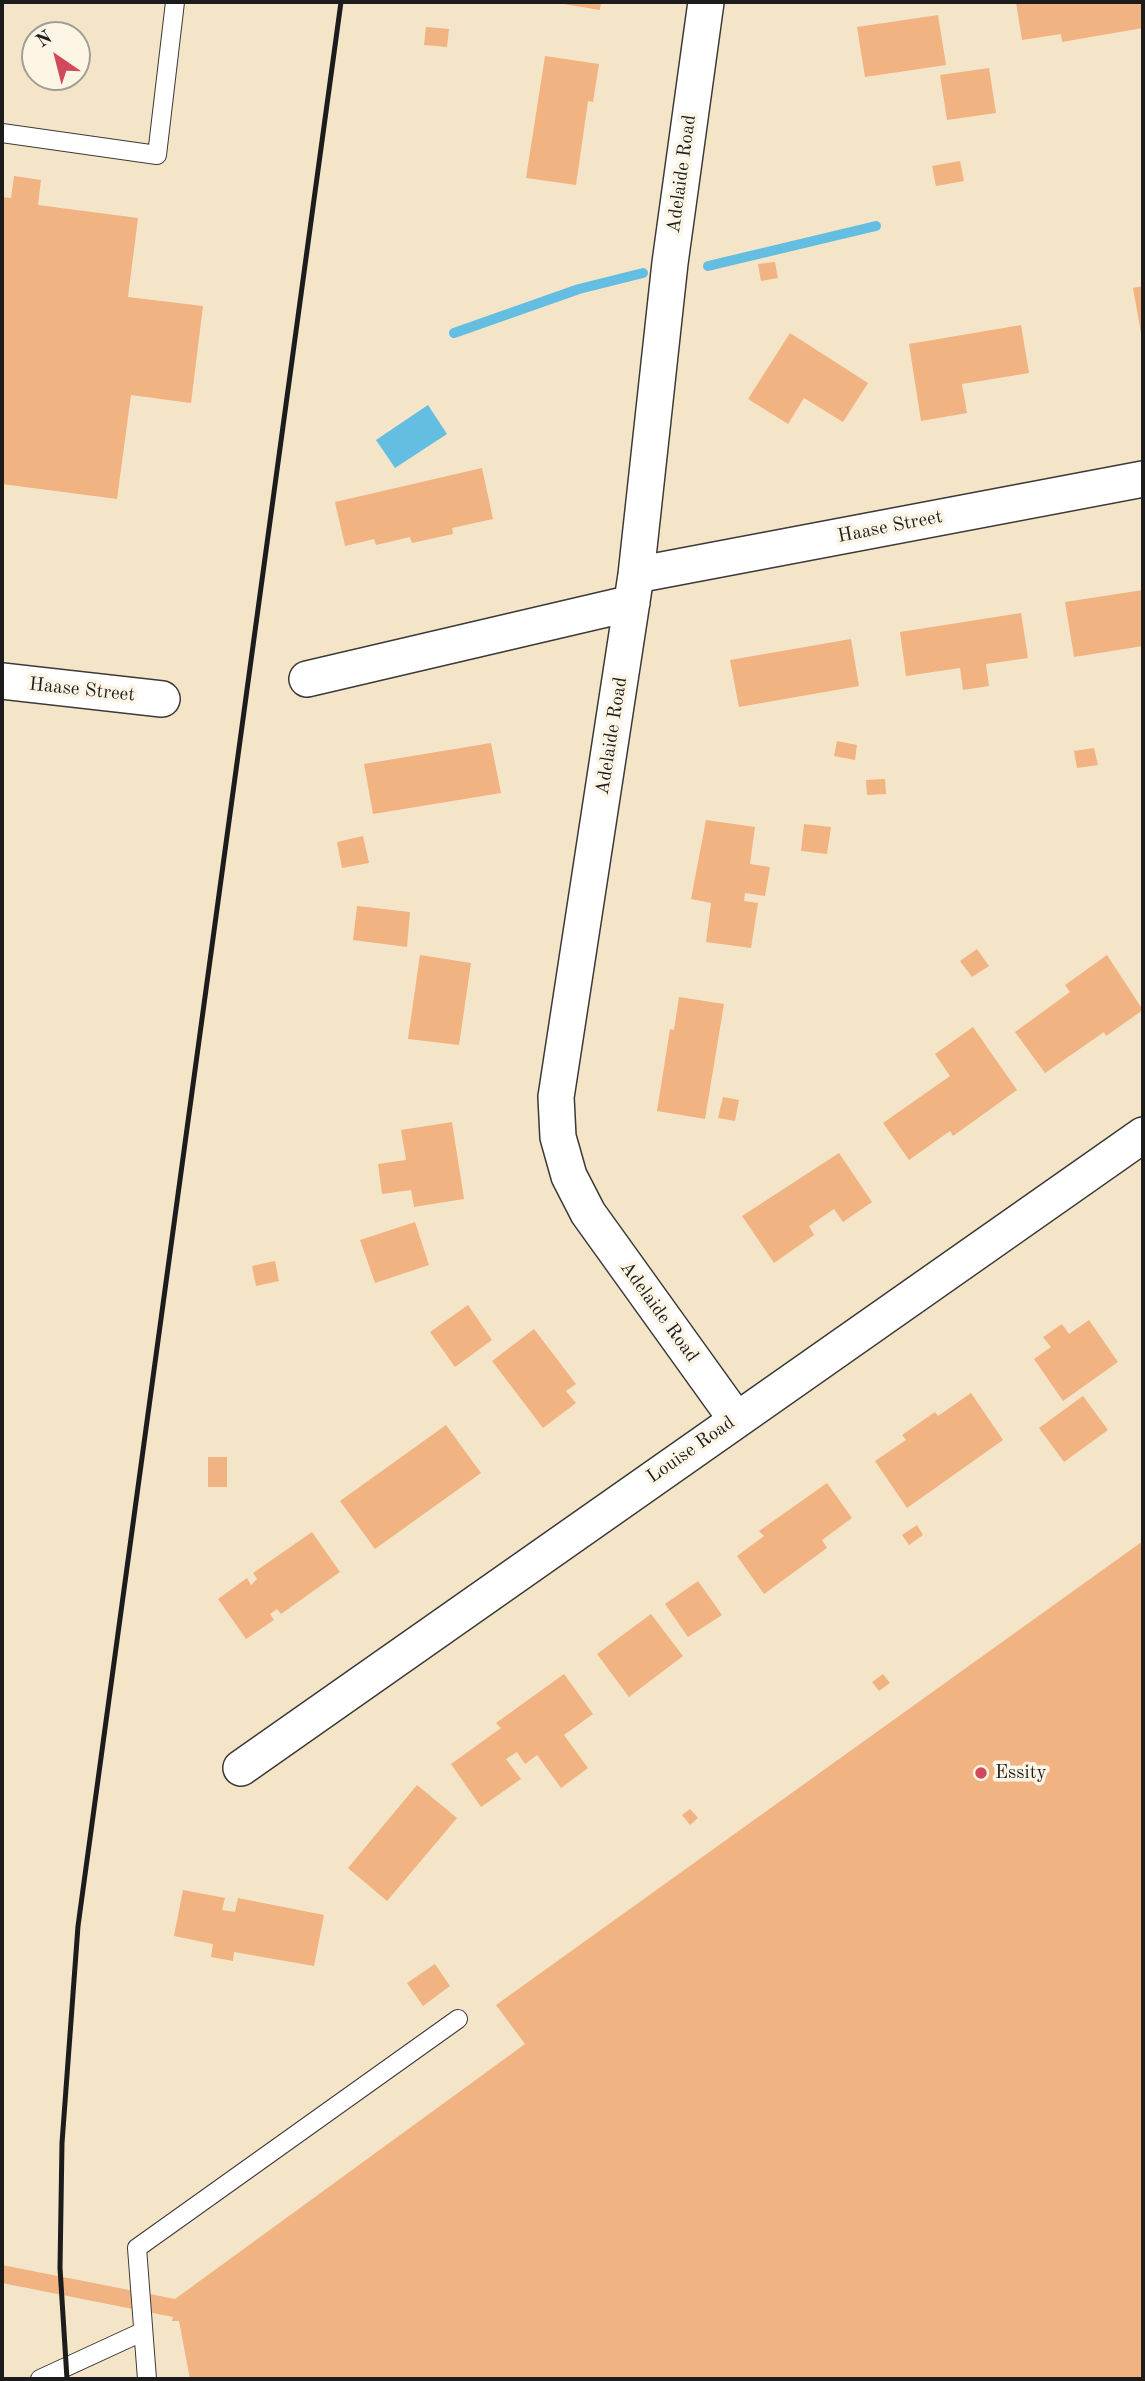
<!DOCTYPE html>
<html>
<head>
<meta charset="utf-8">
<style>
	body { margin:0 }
	#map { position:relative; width:1145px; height:2381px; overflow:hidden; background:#f4e5c9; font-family:"Old Standard TT",serif }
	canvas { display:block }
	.frame { position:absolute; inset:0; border:4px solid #1c1c1c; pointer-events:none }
	.north { position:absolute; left:21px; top:21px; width:70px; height:70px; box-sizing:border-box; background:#fcf5e5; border:2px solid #a29e95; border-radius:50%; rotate:325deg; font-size:19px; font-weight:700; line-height:28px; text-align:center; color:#1c1c1c }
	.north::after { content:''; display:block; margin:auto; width:24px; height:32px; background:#d1495b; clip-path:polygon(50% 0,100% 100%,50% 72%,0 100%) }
</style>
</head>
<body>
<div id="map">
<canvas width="1145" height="2381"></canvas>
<div class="frame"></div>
<div class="north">N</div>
</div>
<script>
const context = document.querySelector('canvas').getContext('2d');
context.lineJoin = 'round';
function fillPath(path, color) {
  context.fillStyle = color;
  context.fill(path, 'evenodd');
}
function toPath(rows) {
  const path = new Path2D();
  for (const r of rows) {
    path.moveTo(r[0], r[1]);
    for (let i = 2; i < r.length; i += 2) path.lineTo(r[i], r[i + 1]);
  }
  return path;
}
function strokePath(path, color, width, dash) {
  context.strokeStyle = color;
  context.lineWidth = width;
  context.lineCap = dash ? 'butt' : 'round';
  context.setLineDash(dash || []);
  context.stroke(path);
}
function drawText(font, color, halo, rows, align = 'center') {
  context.font = font + ' "Old Standard TT",serif';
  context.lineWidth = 7;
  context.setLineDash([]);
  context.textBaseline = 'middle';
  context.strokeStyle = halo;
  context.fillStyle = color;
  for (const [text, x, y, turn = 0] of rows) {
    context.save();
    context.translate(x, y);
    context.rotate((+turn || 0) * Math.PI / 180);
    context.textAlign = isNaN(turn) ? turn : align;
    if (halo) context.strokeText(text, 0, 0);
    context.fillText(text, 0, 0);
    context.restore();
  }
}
const water = toPath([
	[428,405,447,434,395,468,376,440]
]);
const stream = toPath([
	[708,266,876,226],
	[454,333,579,289,643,273]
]);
const building = toPath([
	[551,2,601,2,600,10],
	[1016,2,1143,2,1143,28,1062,42,1061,34,1022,40],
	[938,15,946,65,865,77,857,27],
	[426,27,449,29,447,47,424,45],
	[545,56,599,64,593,102,588,101,576,185,526,178],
	[989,68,996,113,947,120,940,75],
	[960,161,964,181,936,186,932,166],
	[14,176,41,180,38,205,138,218,128,297,203,306,191,403,131,395,117,499,2,484,2,197,11,198],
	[775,262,778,278,761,281,758,264],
	[1143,286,1143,339,1142,339,1133,288],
	[1021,325,1029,373,962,384,967,413,921,421,909,344],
	[790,333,868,383,843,422,804,398,788,424,748,399],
	[482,468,493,519,452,528,453,534,412,543,410,537,376,545,374,539,345,546,335,502],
	[1143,590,1143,646,1074,657,1065,602],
	[1021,613,1028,658,986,664,989,686,963,690,960,668,906,676,900,632],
	[851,639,859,686,739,707,730,660],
	[837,741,857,745,855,760,834,756],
	[491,743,501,793,373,814,364,764],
	[1094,748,1098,765,1077,768,1074,751],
	[885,779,886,794,867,795,866,780],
	[706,820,755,827,750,864,770,867,765,896,745,893,744,901,758,903,751,948,706,942,711,903,691,899],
	[804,824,831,827,827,854,801,851],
	[363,836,369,863,342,868,337,842],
	[357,906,410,912,407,947,353,940],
	[977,949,989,966,972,977,960,961],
	[420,955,471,963,459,1045,408,1039],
	[1107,955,1143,1010,1106,1036,1104,1032,1045,1073,1015,1032,1070,992,1065,985],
	[679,997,724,1004,705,1119,657,1111,670,1029,674,1030],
	[973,1027,1017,1090,953,1136,950,1131,909,1160,883,1123,950,1076,935,1054],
	[723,1097,739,1100,735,1121,718,1118],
	[452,1122,464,1199,414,1207,411,1190,382,1194,378,1164,406,1160,401,1130],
	[839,1153,872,1202,843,1222,834,1209,809,1226,814,1235,774,1263,742,1216],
	[415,1222,429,1265,375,1283,360,1240],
	[275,1261,279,1281,256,1286,252,1266],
	[468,1305,492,1340,455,1367,430,1332],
	[1089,1320,1118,1362,1063,1401,1034,1359,1051,1347,1043,1337,1062,1324,1069,1334],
	[534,1329,576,1384,566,1391,576,1403,543,1428,492,1361],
	[971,1393,1003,1440,907,1508,875,1461,906,1440,902,1435,935,1412,938,1416],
	[1083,1396,1108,1430,1064,1462,1039,1428],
	[446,1425,481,1473,375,1549,340,1501],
	[208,1457,227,1457,227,1487,208,1487],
	[827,1483,852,1518,822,1540,827,1548,764,1594,737,1556,764,1536,759,1531],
	[917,1525,923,1535,909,1545,902,1535],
	[312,1532,340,1572,281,1614,277,1609,270,1614,274,1620,246,1639,218,1599,247,1578,251,1585,257,1579,253,1573],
	[1143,1541,1143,2379,190,2379,179,2321,172,2321,173,2317,2,2283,2,2265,175,2299,525,2044,496,2005],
	[698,1581,722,1615,688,1637,665,1604],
	[651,1614,683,1656,629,1697,597,1654],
	[564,1674,593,1714,564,1735,588,1768,561,1788,537,1755,525,1764,517,1752,506,1759,521,1779,481,1807,451,1764,501,1728,496,1723],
	[883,1674,890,1683,879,1691,872,1682],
	[417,1785,457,1818,387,1901,348,1868],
	[690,1809,698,1818,690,1825,682,1815],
	[183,1890,225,1898,222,1910,235,1912,238,1898,324,1915,314,1966,234,1952,233,1961,211,1957,213,1944,174,1936],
	[435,1964,450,1986,423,2006,407,1983]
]);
const lane = toPath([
	[2,133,157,155,175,2],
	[40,2379,142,2332],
	[147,2379,137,2248,458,2019]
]);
const street = toPath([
	[706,2,670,263,636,575,556,1097,558,1137,569,1176,588,1213,736,1419],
	[636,575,1143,479],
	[307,679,632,603],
	[2,681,162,699],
	[241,1768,1143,1135]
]);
const rail = toPath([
	[67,2379,60,2268,62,2143,78,1926,341,2]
]);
const markers = [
	[981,1773,7,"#d1495b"]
];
const streetNames = [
	["Adelaide Road",682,174,-82],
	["Haase Street",890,527,-11],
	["Haase Street",82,690,6],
	["Adelaide Road",612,736,-81],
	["Adelaide Road",659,1312,54],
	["Louise Road",691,1450,-35]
];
const poiNames = [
	["Essity",995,1773]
];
fillPath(water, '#63bee1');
strokePath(stream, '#63bee1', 10);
fillPath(building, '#f1b381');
strokePath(lane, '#3c3a36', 20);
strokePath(street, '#3c3a36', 38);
strokePath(lane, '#fff', 18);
strokePath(street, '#fff', 35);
strokePath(rail, '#1c1c1c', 5);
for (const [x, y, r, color] of markers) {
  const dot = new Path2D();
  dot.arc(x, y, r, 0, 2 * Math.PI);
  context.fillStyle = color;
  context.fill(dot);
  strokePath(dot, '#fcf5e5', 2.5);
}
drawText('19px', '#1c1c1c', '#fcf5e5', streetNames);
drawText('19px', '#1c1c1c', '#fcf5e5', poiNames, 'left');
</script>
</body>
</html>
